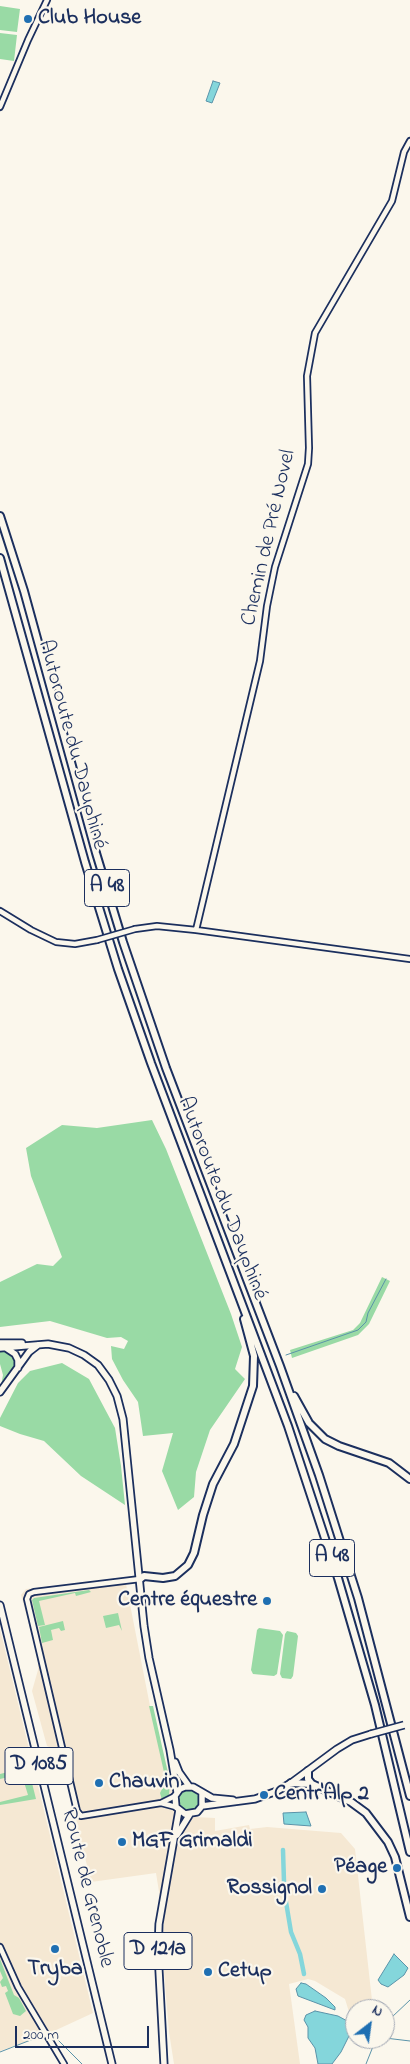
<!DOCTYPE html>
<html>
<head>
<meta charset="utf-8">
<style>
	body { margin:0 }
	#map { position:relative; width:410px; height:2064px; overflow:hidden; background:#fbf7ec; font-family:"Indie Flower",sans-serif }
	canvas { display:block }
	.north { position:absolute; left:345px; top:1999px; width:50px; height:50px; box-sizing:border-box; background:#fbf7ec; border:1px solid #a1a7b3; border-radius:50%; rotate:30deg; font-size:14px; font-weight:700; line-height:20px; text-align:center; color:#1b2f5e }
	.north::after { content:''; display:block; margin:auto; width:18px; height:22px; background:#1f6fb2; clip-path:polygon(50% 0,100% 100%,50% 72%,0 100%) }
	.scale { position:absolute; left:15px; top:2026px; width:134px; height:22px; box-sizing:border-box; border:2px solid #1b2f5e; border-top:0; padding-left:6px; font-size:15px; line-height:18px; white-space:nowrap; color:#1b2f5e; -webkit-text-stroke:4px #fbf7ec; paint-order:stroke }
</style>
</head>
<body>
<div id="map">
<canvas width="410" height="2064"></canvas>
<div class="north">N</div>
<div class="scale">200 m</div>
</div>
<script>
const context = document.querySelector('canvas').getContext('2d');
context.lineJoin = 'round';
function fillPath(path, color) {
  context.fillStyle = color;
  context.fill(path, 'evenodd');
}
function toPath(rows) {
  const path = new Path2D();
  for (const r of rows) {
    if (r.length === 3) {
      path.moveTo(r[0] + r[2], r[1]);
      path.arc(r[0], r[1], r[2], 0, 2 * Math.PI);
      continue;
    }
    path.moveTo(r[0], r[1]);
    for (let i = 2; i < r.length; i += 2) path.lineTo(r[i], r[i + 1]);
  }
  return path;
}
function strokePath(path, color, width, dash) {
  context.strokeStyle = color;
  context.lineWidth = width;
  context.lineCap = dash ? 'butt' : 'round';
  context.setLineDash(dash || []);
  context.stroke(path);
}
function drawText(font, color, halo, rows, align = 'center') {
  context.font = font + ' "Indie Flower",sans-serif';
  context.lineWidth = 4.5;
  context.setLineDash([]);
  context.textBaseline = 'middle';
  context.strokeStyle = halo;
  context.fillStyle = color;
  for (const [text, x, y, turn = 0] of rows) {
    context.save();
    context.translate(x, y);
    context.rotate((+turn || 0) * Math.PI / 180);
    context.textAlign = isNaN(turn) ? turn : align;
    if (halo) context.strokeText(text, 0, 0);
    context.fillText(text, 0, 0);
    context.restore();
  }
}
const built = toPath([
	[125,1579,150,1706,173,1788,173,1807,177,1813,195,1817,215,1818,215,1831,249,1825,250,1829,267,1827,341,1833,355,1849,373,2009,355,2009,355,2014,349,2012,345,1999,315,1981,308,1979,289,1984,300,2064,174,2064,169,2032,162,1948,164,1923,156,1873,91,1882,59,1751,47,1746,32,1691,38,1670,38,1658,21,1595,26,1589],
	[0,1629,93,2013,41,2037,0,2051]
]);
const green = toPath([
	[0,6,20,9,17,32,0,30],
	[0,33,17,35,14,61,0,59],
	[152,1120,166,1149,231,1314,242,1347,235,1369,245,1379,210,1430,196,1472,194,1497,178,1510,162,1471,173,1433,143,1436,138,1402,123,1380,112,1359,111,1346,124,1349,128,1341,121,1337,107,1338,50,1321,0,1327,0,1282,37,1264,53,1266,62,1257,31,1176,26,1148,62,1125,97,1128],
	[382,1277,390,1281,369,1324,358,1335,292,1358,290,1350,353,1330,360,1323],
	[0,1351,10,1353,15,1358,15,1364,1,1386,3,1375,0,1364],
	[62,1363,89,1379,115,1428,121,1466,125,1505,81,1476,44,1441,20,1434,0,1426,0,1418,18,1383,30,1371],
	[89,1590,91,1592,76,1596,75,1593,39,1601,45,1625,38,1626,32,1600,34,1598],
	[118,1613,122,1631,119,1625,106,1628,103,1616],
	[63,1621,65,1630,61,1631,59,1628,51,1630,53,1640,42,1643,39,1627],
	[259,1628,280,1631,283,1635,277,1674,274,1676,253,1674,251,1670,257,1630],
	[287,1631,296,1633,298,1636,293,1676,291,1679,282,1678,280,1674,285,1634],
	[149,1706,153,1706,170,1782,169,1795,166,1799,162,1800,160,1793,166,1781],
	[28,1767,36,1799,0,1805,0,1802,28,1795,24,1782,18,1783,17,1775,0,1779,0,1774],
	[189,1800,10],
	[0,1959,14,1995,19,1998,26,2011,20,2016,13,2014,5,1993,8,1991,6,1986,2,1987,0,1982,3,1978,0,1971]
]);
const water = toPath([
	[213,81,220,83,212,103,206,101,213,81],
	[306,1812,311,1826,284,1824,283,1813,306,1812],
	[394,1954,408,1968,404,1975,388,1987,381,1984,378,1980,394,1954],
	[301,1983,306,1984,326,1998,335,2007,335,2010,298,1996,296,1989,301,1983],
	[315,2011,338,2016,349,2022,352,2030,341,2052,332,2064,318,2064,315,2048,308,2038,308,2027,304,2020,306,2015,315,2011]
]);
const stream = toPath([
	[286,1355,358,1330,366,1322,368,1313,386,1279],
	[385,2026,392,2017,410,2000],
	[50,2032,82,2064],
	[385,2038,410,2041],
	[0,2052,41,2036],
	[366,2064,376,2039]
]);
const canal = toPath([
	[283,1850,284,1882],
	[284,1890,291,1932,300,1954,304,1974]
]);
const minor = toPath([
	[0,107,28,40,47,0],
	[0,911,31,930,56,942,75,944,97,940],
	[135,929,157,926,196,930,410,959],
	[196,930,260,661,267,606,275,567,308,464,309,448,307,376,315,333,392,201,404,152,410,141],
	[140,1579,34,1592,29,1594,27,1599,77,1811,81,1816,161,1803,175,1796],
	[161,1803,176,1807],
	[0,1947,18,1987,64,2064]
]);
const major = toPath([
	[0,1343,22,1343],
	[0,1348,48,1344,69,1348,84,1355,98,1365,109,1380,117,1396,123,1419,144,1626,149,1658,170,1750,177,1792],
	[6,1348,15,1354,18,1360,18,1368],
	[0,1392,29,1352,38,1345],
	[0,1605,112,2064],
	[175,1762,179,1772,189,1786],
	[202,1793,202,1806,197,1812,185,1814,176,1807,175,1796,180,1789,185,1787,193,1787,212,1798,233,1800],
	[202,1806,255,1799,277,1791,291,1783,337,1749,352,1740,371,1734],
	[177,1835,190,1814],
	[164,2064,158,1952,159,1924,179,1810]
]);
const highway = toPath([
	[0,516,24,591,96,853,123,942,166,1068,280,1366,319,1475,358,1598,410,1796],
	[0,558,85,862,118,969,151,1063,288,1426,338,1578,375,1705,410,1852],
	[294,1396,309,1423,325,1439,339,1446,389,1463,410,1479],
	[140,1579,144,1576,163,1578,175,1576,188,1565,194,1553,203,1515,213,1484,234,1444,253,1386,254,1356,244,1319],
	[308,1771,308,1779,312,1784],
	[291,1783,312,1784,351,1802,366,1813,388,1842,395,1857,410,1917]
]);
const minorBridge = toPath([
	[97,940,135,929]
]);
const majorBridge = toPath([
	[371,1734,404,1725]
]);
const markers = [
	[28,19,5,"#1f6fb2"],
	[267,1601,5,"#1f6fb2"],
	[99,1783,5,"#1f6fb2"],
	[264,1795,5,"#1f6fb2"],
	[122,1842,5,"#1f6fb2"],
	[397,1868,5,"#1f6fb2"],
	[322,1889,5,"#1f6fb2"],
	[55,1949,5,"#1f6fb2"],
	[208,1972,5,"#1f6fb2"]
];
const shields = [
	[107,888,45],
	[332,1558,45],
	[39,1766,68],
	[158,1951,68]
];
const shieldNames = [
	["A 48",107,888],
	["A 48",332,1558],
	["D 1085",39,1766],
	["D 121a",158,1951]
];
const poiNames = [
	["Club House",38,19],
	["Centre équestre",257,1601,"right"],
	["Chauvin",109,1783],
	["Centr'Alp 2",274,1795],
	["MGF Grimaldi",132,1842],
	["Péage",387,1868,"right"],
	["Rossignol",312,1889,"right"],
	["Tryba",55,1970,"center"],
	["Cetup",218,1972]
];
const streetNames = [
	["Chemin de Pré Novel",270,538,-77],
	["Autoroute du Dauphiné",71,745,75],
	["Autoroute du Dauphiné",221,1199,69],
	["Route de Grenoble",86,1888,76]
];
fillPath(built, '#f5e8d3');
fillPath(green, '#99daa5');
fillPath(water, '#84d6db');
strokePath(water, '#5a93a9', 1);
strokePath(stream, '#5a93a9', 1);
strokePath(canal, '#84d6db', 4.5);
strokePath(minor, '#1b2f5e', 8);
strokePath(major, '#1b2f5e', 9);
strokePath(highway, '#1b2f5e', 10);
strokePath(minor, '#fbf7ec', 4.5);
strokePath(major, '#fbf7ec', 5.5);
strokePath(highway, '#fbf7ec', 6);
strokePath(minorBridge, '#1b2f5e', 8, []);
strokePath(majorBridge, '#1b2f5e', 9, []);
strokePath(minorBridge, '#fbf7ec', 4.5);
strokePath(majorBridge, '#fbf7ec', 5.5);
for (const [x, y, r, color] of markers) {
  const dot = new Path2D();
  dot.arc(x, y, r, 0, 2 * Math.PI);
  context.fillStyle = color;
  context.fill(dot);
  strokePath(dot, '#fbf7ec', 2);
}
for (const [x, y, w] of shields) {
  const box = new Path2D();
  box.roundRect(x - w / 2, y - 18.5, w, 37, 4);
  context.fillStyle = '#fbf7ec';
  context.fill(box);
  strokePath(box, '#1b2f5e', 1);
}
drawText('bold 21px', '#1b2f5e', null, shieldNames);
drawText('bold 22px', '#1b2f5e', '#fbf7ec', poiNames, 'left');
drawText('22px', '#1b2f5e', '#fbf7ec', streetNames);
</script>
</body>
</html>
